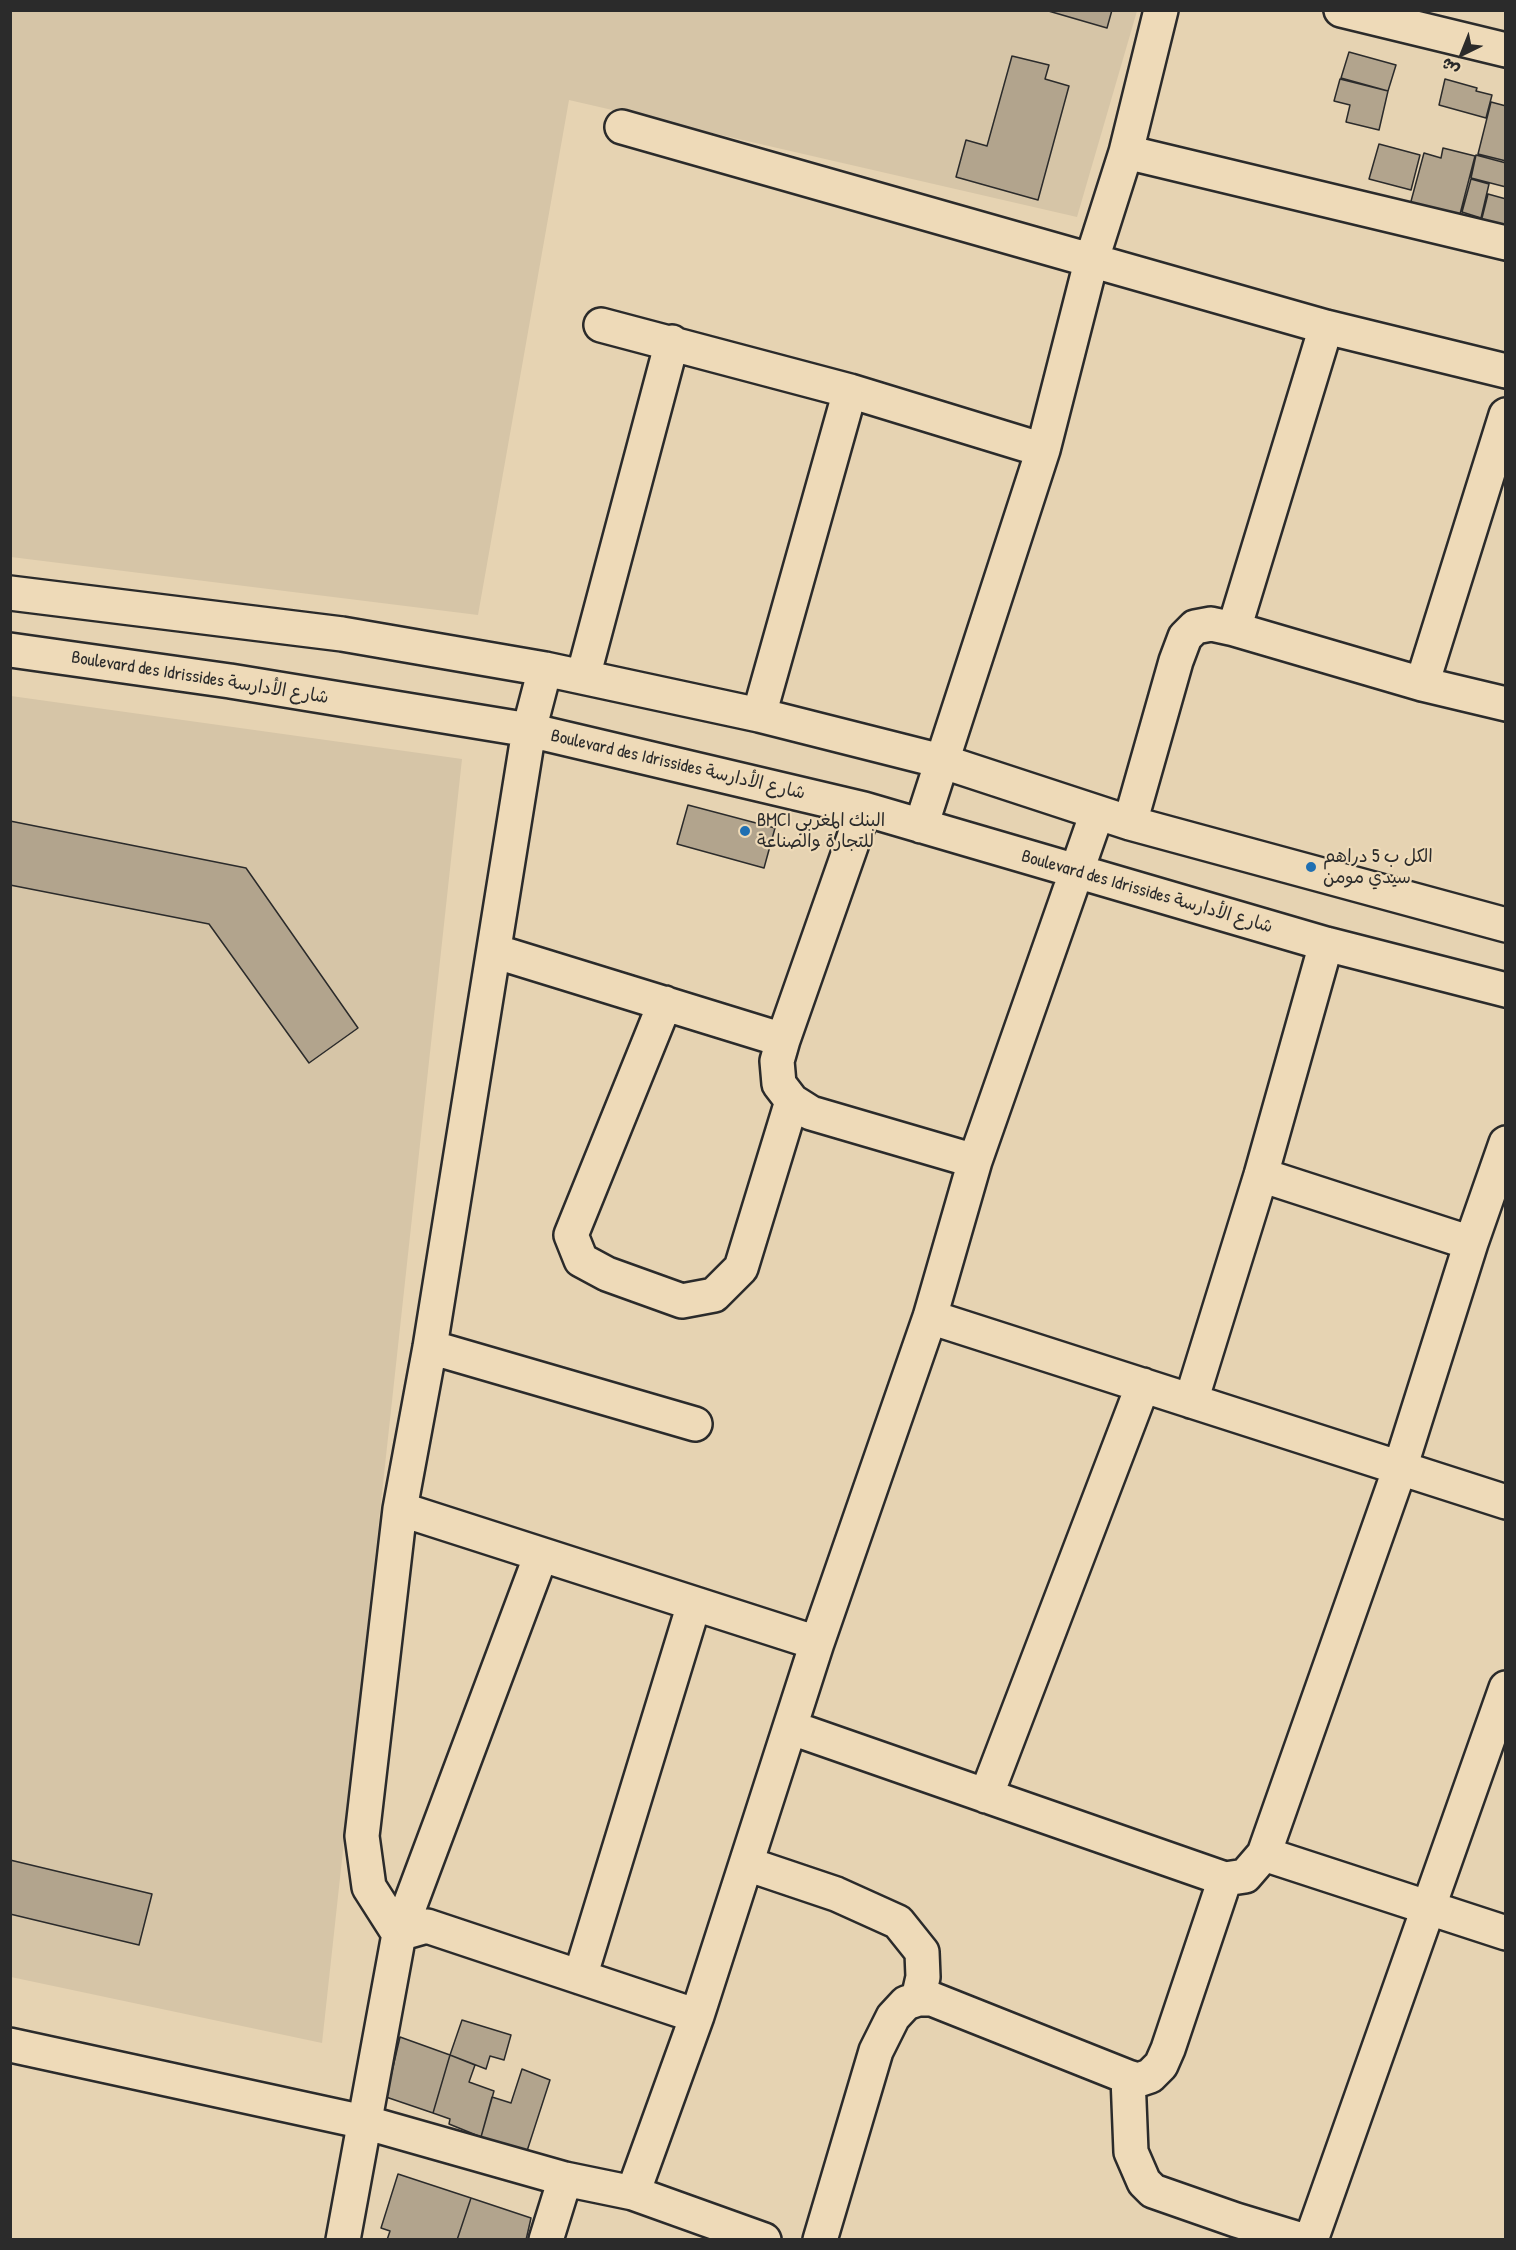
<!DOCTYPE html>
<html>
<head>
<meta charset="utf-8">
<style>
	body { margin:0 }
	#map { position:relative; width:1516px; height:2250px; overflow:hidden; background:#e6d3b2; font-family:"Patrick Hand","Playpen Sans Arabic",sans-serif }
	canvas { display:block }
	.frame { position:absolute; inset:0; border:12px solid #2b2b2b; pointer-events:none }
	.north { position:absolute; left:1432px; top:24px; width:60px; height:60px; -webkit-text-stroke:4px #eedab8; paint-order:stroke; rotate:223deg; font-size:16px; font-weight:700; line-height:24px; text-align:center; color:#2b2b2b }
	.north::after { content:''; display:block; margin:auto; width:21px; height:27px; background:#2b2b2b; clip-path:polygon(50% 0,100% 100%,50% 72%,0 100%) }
</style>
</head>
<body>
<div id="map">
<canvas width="1516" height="2250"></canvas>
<div class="frame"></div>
<div class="north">ش</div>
</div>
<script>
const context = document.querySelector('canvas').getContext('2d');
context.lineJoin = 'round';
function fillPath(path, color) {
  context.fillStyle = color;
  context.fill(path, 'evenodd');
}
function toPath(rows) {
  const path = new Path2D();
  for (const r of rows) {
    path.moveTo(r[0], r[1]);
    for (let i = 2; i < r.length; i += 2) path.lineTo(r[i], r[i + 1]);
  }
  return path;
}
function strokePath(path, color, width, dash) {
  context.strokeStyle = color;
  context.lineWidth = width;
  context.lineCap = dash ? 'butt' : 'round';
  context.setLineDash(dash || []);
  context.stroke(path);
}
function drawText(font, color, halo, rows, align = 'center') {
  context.font = font + ' "Patrick Hand","Playpen Sans Arabic",sans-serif';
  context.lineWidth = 4.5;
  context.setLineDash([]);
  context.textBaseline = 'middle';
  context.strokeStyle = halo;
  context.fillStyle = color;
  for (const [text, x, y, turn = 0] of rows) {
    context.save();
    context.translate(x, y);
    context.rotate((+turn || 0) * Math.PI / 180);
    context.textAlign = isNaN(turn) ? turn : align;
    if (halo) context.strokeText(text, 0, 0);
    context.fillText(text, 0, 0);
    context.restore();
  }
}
const built = toPath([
	[11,11,1137,11,1077,217,569,100,478,615,11,557],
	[11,696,462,759,322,2043,11,1977]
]);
const building = toPath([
	[1045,10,1112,10,1107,28,1045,10],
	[1349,52,1396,65,1388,91,1341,78,1349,52],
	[1012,56,1049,65,1045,79,1069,86,1038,200,956,177,966,140,987,146,1012,56],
	[1340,79,1388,91,1379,130,1346,122,1350,105,1334,101,1340,79],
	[1445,79,1477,88,1476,91,1492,95,1486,118,1439,105,1445,79],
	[1491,102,1506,106,1506,161,1478,154,1491,102],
	[1379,144,1420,155,1411,190,1369,179,1379,144],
	[1443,148,1475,156,1459,218,1410,205,1424,153,1441,158,1443,148],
	[1476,155,1506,163,1506,187,1471,178,1476,155],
	[1471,179,1489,184,1481,218,1462,212,1471,179],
	[1488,194,1506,199,1506,228,1481,222,1488,194],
	[688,805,775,828,764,868,677,844,688,805],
	[10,821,246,868,358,1028,309,1063,209,924,10,885,10,821],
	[10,1860,152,1894,139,1945,10,1914,10,1860],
	[462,2020,511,2035,504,2060,490,2056,486,2069,450,2055,462,2020],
	[400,2037,450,2055,433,2113,386,2097,400,2037],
	[450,2055,475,2065,469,2082,494,2091,481,2137,449,2124,450,2119,433,2113,450,2055],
	[522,2069,550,2080,527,2151,481,2137,492,2097,511,2103,522,2069],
	[398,2174,471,2198,457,2240,387,2240,390,2231,381,2228,398,2174],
	[471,2198,531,2218,526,2240,457,2240,471,2198]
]);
const minor = toPath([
	[1341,10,1506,50],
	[622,127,1326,327,1506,371],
	[1126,152,1506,243],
	[601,325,850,391,1043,450],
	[10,593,342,634,545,669,759,715,941,761,1130,823,1506,925],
	[1234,629,1326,327],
	[10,650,230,681,529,730,864,809,1326,944,1506,990],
	[545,669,529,730,430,1347,400,1509,362,1836,369,1887,399,1934,427,1926,697,2016],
	[583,677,672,342],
	[1422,684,1506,415],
	[759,715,850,391],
	[864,809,783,1040,777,1061,779,1084,792,1101,811,1113,975,1161],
	[1130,823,1176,661,1185,637,1195,627,1211,624,1234,629,1422,684,1506,704],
	[921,826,1043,450,1091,262,1126,152,1161,10],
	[494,951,783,1040],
	[665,1003,571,1235,581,1260,607,1274,682,1301,714,1295,741,1268,792,1101],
	[1261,1175,1471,1243],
	[930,1317,1506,1502],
	[430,1347,695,1424],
	[1191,1401,1261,1175,1326,944],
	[400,1509,817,1643],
	[792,1728,1225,1879,1245,1876,1264,1854,1400,1468,1471,1243,1506,1143],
	[986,1796,1143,1385],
	[1264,1854,1506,1933],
	[747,1864,836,1894,898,1922,922,1952,923,1977,918,1999],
	[580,1977,694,1604],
	[10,2045,364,2122,565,2179,633,2193,764,2240],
	[1128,2077,1131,2152,1144,2182,1153,2191,1236,2220,1302,2240],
	[633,2193,697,2016,817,1643,930,1317,975,1161,1097,813],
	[343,2240,399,1934,541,1555],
	[546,2240,565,2179],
	[820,2240,876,2051,893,2017,906,2003,918,1999,932,1999,1128,2077,1138,2080,1150,2076,1161,2065,1168,2049,1225,1879],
	[1311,2240,1506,1688]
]);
const markers = [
	[745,831,6,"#1f6fb2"],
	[1311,867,6,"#1f6fb2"]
];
const streetNames = [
	["Boulevard des Idrissides شارع الأدارسة",200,678,9],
	["Boulevard des Idrissides شارع الأدارسة",678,765,13],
	["Boulevard des Idrissides شارع الأدارسة",1147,892,16]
];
const poiNames = [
	["BMCI البنك المغربي",757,821],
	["للتجارة والصناعة",757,842],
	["الكل ب 5 دراهم",1323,857],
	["سيدي مومن",1323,878]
];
fillPath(built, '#d6c5a7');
fillPath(building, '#b2a48d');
strokePath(building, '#2b2b2b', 1.5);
strokePath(minor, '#2b2b2b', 38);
strokePath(minor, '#eedab8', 33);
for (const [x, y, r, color] of markers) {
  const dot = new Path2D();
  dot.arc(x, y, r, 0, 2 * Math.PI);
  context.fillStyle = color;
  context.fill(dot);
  strokePath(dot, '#eedab8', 2);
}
drawText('18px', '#2b2b2b', '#eedab8', streetNames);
drawText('18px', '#2b2b2b', '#eedab8', poiNames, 'left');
</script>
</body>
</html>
